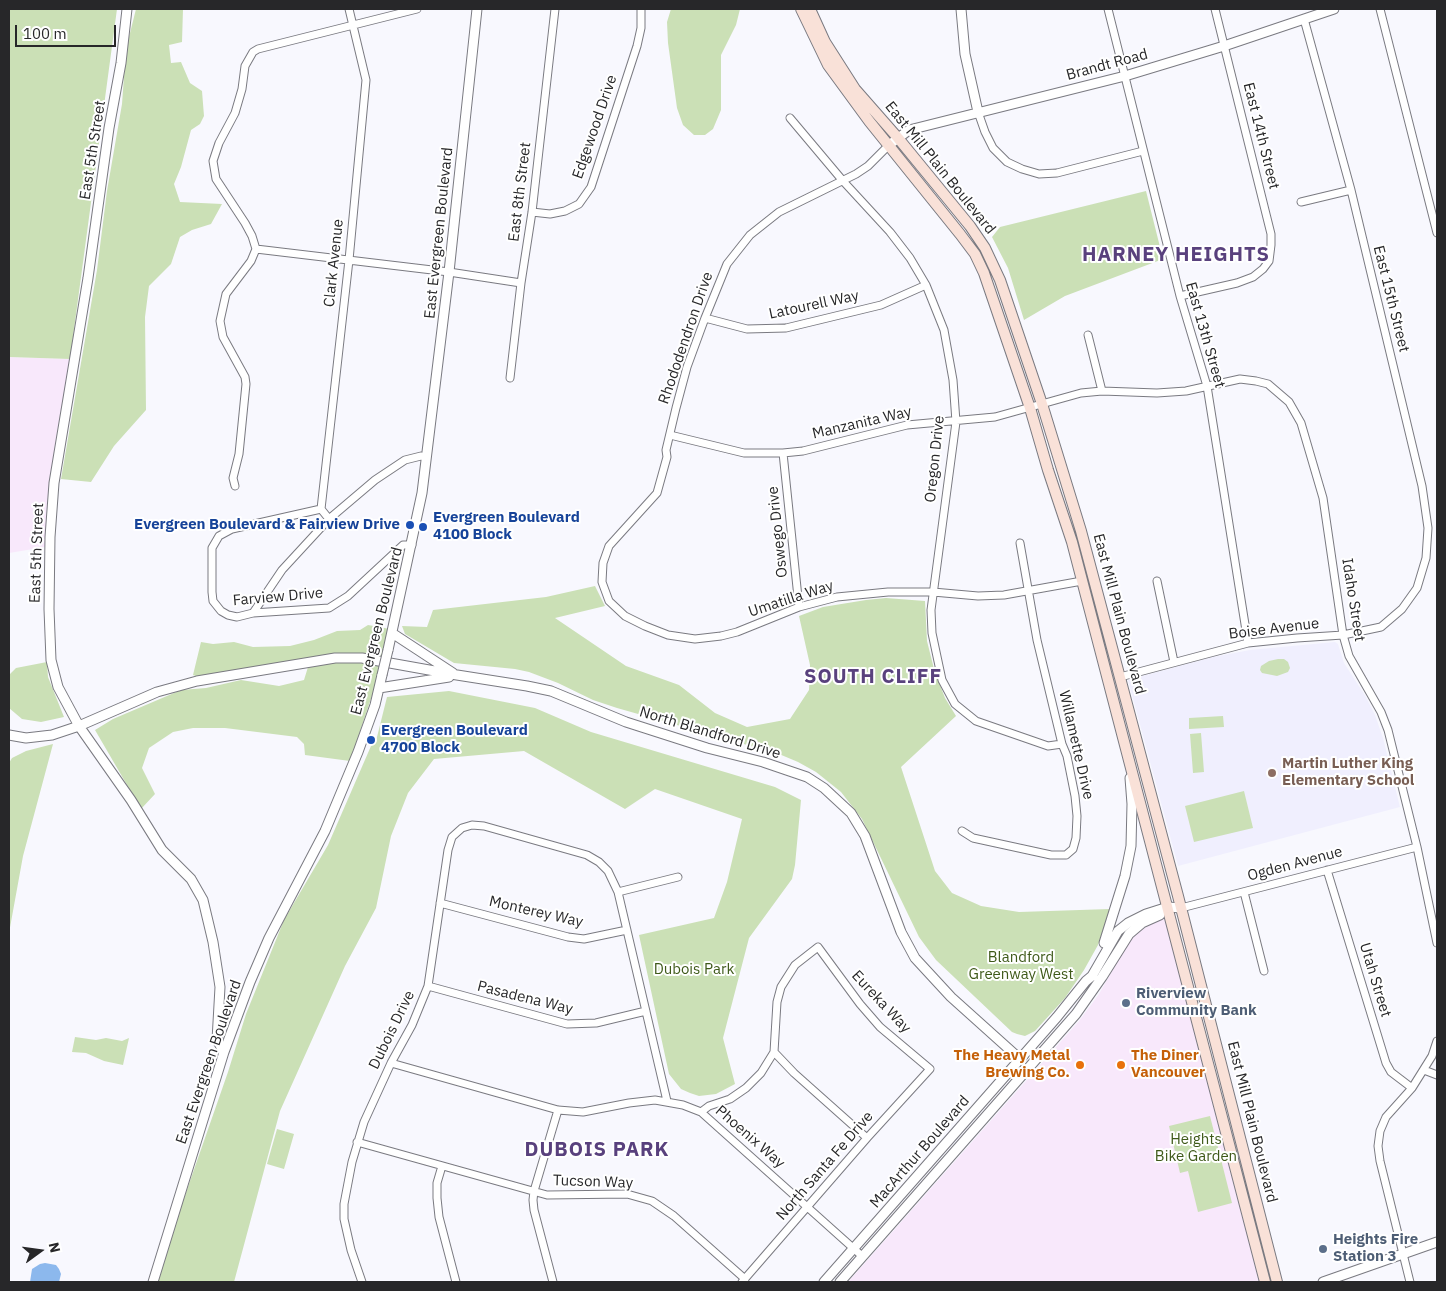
<!DOCTYPE html>
<html>
<head>
<meta charset="utf-8">
<style>
	body { margin:0 }
	#map { position:relative; width:1446px; height:1291px; overflow:hidden; background:#f8f8fe; font-family:"IBM Plex Sans",sans-serif }
	canvas { display:block }
	.frame { position:absolute; inset:0; border:10px solid #272729; pointer-events:none }
	.north { position:absolute; left:15px; top:1226px; width:50px; height:50px; -webkit-text-stroke:4px #fff; paint-order:stroke; rotate:76deg; font-size:14px; font-weight:700; line-height:20px; text-align:center; color:#272729 }
	.north::after { content:''; display:block; margin:auto; width:18px; height:22px; background:#272729; clip-path:polygon(50% 0,100% 100%,50% 72%,0 100%) }
	.scale { position:absolute; left:15px; top:25px; width:101px; height:22px; box-sizing:border-box; border:2px solid #272729; border-top:0; padding-left:6px; font-size:15px; line-height:18px; white-space:nowrap; color:#272729; -webkit-text-stroke:4px #fff; paint-order:stroke }
</style>
</head>
<body>
<div id="map">
<canvas width="1446" height="1291"></canvas>
<div class="frame"></div>
<div class="north">N</div>
<div class="scale">100 m</div>
</div>
<script>
const context = document.querySelector('canvas').getContext('2d');
context.lineJoin = 'round';
function fillPath(path, color) {
  context.fillStyle = color;
  context.fill(path, 'evenodd');
}
function toPath(rows) {
  const path = new Path2D();
  for (const r of rows) {
    path.moveTo(r[0], r[1]);
    for (let i = 2; i < r.length; i += 2) path.lineTo(r[i], r[i + 1]);
  }
  return path;
}
function strokePath(path, color, width, dash) {
  context.strokeStyle = color;
  context.lineWidth = width;
  context.lineCap = dash ? 'butt' : 'round';
  context.setLineDash(dash || []);
  context.stroke(path);
}
function drawText(font, color, halo, rows, align = 'center') {
  context.font = font + ' "IBM Plex Sans",sans-serif';
  context.lineWidth = 4;
  context.setLineDash([]);
  context.textBaseline = 'middle';
  context.strokeStyle = halo;
  context.fillStyle = color;
  for (const [text, x, y, turn = 0] of rows) {
    context.save();
    context.translate(x, y);
    context.rotate((+turn || 0) * Math.PI / 180);
    context.textAlign = isNaN(turn) ? turn : align;
    if (halo) context.strokeText(text, 0, 0);
    context.fillText(text, 0, 0);
    context.restore();
  }
}
const commercial = toPath([
	[9,357,70,359,55,444,47,503,45,547,9,553],
	[1164,919,1166,920,1260,1282,848,1282,1079,1021,1099,994,1131,938,1150,924]
]);
const built = toPath([
	[1335,642,1338,644,1344,663,1366,697,1375,715,1383,738,1400,807,1178,866,1128,680,1213,657,1250,650]
]);
const green = toPath([
	[9,9,117,9,70,359,9,357],
	[136,9,183,9,182,42,169,45,171,63,181,62,190,83,202,91,204,116,200,124,191,130,181,167,174,184,180,202,222,204,211,224,192,230,180,237,171,264,149,286,145,317,146,410,114,446,91,482,61,479,97,270,107,191,122,104,126,49],
	[671,9,740,9,736,25,721,55,721,110,713,129,705,135,694,135,683,125,677,108,668,43,667,22],
	[1146,191,1163,259,1065,296,1024,320,1008,268,992,237,1000,227],
	[595,586,605,606,555,618,626,666,679,685,715,713,747,727,790,719,809,690,810,665,799,616,823,607,866,600,886,598,925,601,927,641,934,669,945,698,956,716,901,767,935,871,952,893,981,906,1019,912,1110,909,1098,945,1084,970,1065,998,1035,1031,1025,1036,1017,1034,1012,1032,936,960,919,937,862,819,841,792,816,772,798,762,779,754,617,708,593,700,558,683,529,672,515,669,454,663,405,634,402,626,427,627,433,610,546,597],
	[368,625,390,629,383,656,367,656,198,677,193,675,201,642,213,644,234,642,253,647,290,646,314,640,337,631,360,630],
	[1278,659,1284,659,1288,662,1290,668,1288,672,1277,676,1262,673,1260,670,1261,666,1269,661],
	[47,662,48,677,64,717,41,722,22,719,9,708,9,675,16,668],
	[341,662,383,663,350,761,305,755,304,744,297,737,225,728,193,728,173,732,149,748,142,768,155,794,141,809,95,730,113,719,181,690,206,688,241,680,279,686,304,680,308,667],
	[449,691,535,708,591,732,775,787,801,800,795,865,792,879,749,938,723,1038,735,1084,716,1094,699,1096,690,1093,681,1089,669,1074,639,935,714,918,727,882,742,819,655,789,625,809,524,751,434,759,408,793,391,836,376,908,345,966,280,1111,234,1282,158,1282,175,1224,228,1072,246,1014,284,920,328,845,371,746,376,741,387,697],
	[1223,716,1224,727,1189,729,1189,718],
	[1201,733,1204,772,1193,773,1190,734],
	[53,744,23,856,9,933,9,763,12,758,26,751],
	[1244,791,1253,828,1194,842,1185,806],
	[75,1037,96,1040,106,1038,122,1041,129,1038,123,1065,104,1061,86,1053,72,1052],
	[1210,1116,1232,1203,1198,1212,1188,1171,1180,1173,1169,1126],
	[277,1129,294,1134,284,1169,267,1164]
]);
const water = toPath([
	[45,1263,56,1265,59,1269,61,1274,59,1282,30,1282,32,1269,40,1264]
]);
const minor = toPath([
	[1108,9,1180,296,1207,386,1248,643],
	[1380,9,1437,233],
	[978,112,985,132,993,148,1007,162,1022,169,1039,174,1057,173,1143,151],
	[790,118,843,181,890,232,910,258,926,285,944,330,953,380,956,422,931,610,932,633,942,680,955,704,976,721,1048,746,1062,744],
	[889,145,868,166,856,174,779,212,750,235,727,264,705,318,687,367,676,408,666,450,667,457,657,493,609,546,603,563,602,582,609,601,625,616,645,626,668,635,695,639,721,636,737,632,799,607,837,597,888,592,933,592,978,596,1004,595,1082,581],
	[1301,202,1351,190],
	[532,212,550,214,565,211,579,204,591,187,637,46,641,28,641,9],
	[256,249,449,272,521,283],
	[1180,296,1237,283,1253,277,1263,269,1269,261,1271,245,1271,234,1215,9],
	[705,318,747,329,786,328,881,305,926,285],
	[1088,335,1102,391],
	[510,378,521,283,532,212,555,9],
	[670,435,744,453,783,453,803,451,907,425,995,417,1081,393,1102,391,1157,393,1186,391,1240,379,1256,381,1268,384,1289,402,1301,423,1323,498,1343,635,1349,656,1381,712,1388,730,1417,847,1437,943],
	[783,453,799,607],
	[235,486,233,478,239,454,246,384,245,377,223,337,220,321,226,294,251,261,256,249,252,236,245,223,216,179,213,161,219,143,235,113,242,89,245,66,253,52,258,49,417,9],
	[321,509,232,529,219,536,212,548,212,592,213,601,221,611,228,615,237,617,253,613,329,608,348,596,403,545,412,545],
	[329,519,321,509,349,260,366,80,349,9],
	[1157,581,1174,662],
	[253,613,282,570,329,519,375,480,405,460,421,456,426,457],
	[1120,677,1248,643,1297,638,1343,635,1381,627,1402,609,1417,588,1426,558,1428,528,1422,486,1351,190,1304,19],
	[962,831,973,838,1051,855,1066,855,1073,849,1076,838,1077,816,1075,796,1067,756,1062,744,1037,640,1020,543],
	[1327,870,1386,1063,1391,1072,1412,1088],
	[618,892,678,877],
	[1244,892,1264,971],
	[440,903,568,937,584,939,627,930],
	[1181,908,1417,847],
	[428,986,567,1024,596,1023,646,1011],
	[774,1052,794,1073,867,1138],
	[391,1063,558,1110,583,1112,629,1103,655,1100,683,1105,701,1112,862,1256],
	[1424,1070,1437,1075],
	[701,1112,709,1106,730,1099,746,1088,761,1073,774,1052,777,1002,781,987,795,965,818,947,860,1004,880,1027,930,1069,867,1138,742,1282],
	[357,1142,547,1195,627,1194,652,1201,674,1216,745,1279],
	[442,1166,437,1183,437,1198,439,1217,456,1282],
	[362,1282,351,1250,344,1219,344,1204,352,1162,364,1122,391,1063,412,1025,428,986,448,850,452,837,462,828,472,825,484,826,587,855,599,862,608,871,618,892,667,1101],
	[553,1282,534,1210,533,1200,534,1191,558,1110],
	[1410,1282,1380,1161,1378,1146,1380,1131,1386,1117,1412,1088,1432,1056,1437,1041]
]);
const tertiary = toPath([
	[127,9,121,63,109,128,88,278,54,483,50,537,49,609,51,660,58,687,79,726,131,800,162,850,191,879,203,900,213,942,220,987,217,1040,224,1052],
	[961,9,965,54,978,112],
	[889,145,909,130,1125,76,1224,46,1334,9],
	[392,633,453,673],
	[388,650,422,493,449,272,477,9],
	[379,688,449,677],
	[9,735,26,738,52,735,79,726,157,692,197,681,335,658,362,658,457,675,527,686,551,691,626,722,707,748,763,762,807,777,824,788,851,813,865,836,901,932,915,958,951,997,1020,1059],
	[1104,943,1125,876,1131,846,1132,804,1130,778],
	[153,1282,224,1052,250,982,269,938,325,831,358,752,375,705,382,675],
	[824,1282,1057,1017,1086,981,1092,976,1118,931,1128,923,1146,914,1168,907,1181,908],
	[840,1282,1076,1014,1102,977,1129,934,1142,923,1160,915],
	[1323,1282,1437,1242]
]);
const secondary = toPath([
	[801,9,828,65,869,121,960,234,975,254,984,273,1030,408,1048,470,1072,542,1265,1282],
	[810,9,825,42,855,89,898,138,970,226,985,248,1000,280,1042,404,1081,531,1178,896,1277,1282]
]);
const tertiaryBridge = toPath([
	[382,675,388,650]
]);
const markers = [
	[410,525,5,"#1a4fb4"],
	[423,527,5,"#1a4fb4"],
	[371,740,5,"#1a4fb4"],
	[1272,773,5,"#8d6e63"],
	[1126,1003,5,"#5c6f8a"],
	[1080,1065,5,"#e8710a"],
	[1121,1065,5,"#e8710a"],
	[1323,1249,5,"#5c6f8a"]
];
const streetNames = [
	["Brandt Road",1107,65,-15],
	["Edgewood Drive",595,127,-71],
	["East 14th Street",1261,136,76],
	["East 5th Street",93,150,-81],
	["East Mill Plain Boulevard",940,168,51],
	["East 8th Street",520,192,-83],
	["East Evergreen Boulevard",439,233,-84],
	["Clark Avenue",334,263,-84],
	["East 15th Street",1391,299,76],
	["Latourell Way",814,305,-12],
	["East 13th Street",1205,335,74],
	["Rhododendron Drive",686,338,-71],
	["Manzanita Way",862,423,-13],
	["Oregon Drive",935,459,-84],
	["Oswego Drive",778,532,-96],
	["East 5th Street",37,553,-88],
	["Farview Drive",278,597,-5],
	["Umatilla Way",791,599,-18],
	["Idaho Street",1353,600,81],
	["East Mill Plain Boulevard",1119,614,75],
	["Boise Avenue",1274,629,-7],
	["East Evergreen Boulevard",377,631,-76],
	["North Blandford Drive",710,733,17],
	["Willamette Drive",1076,745,77],
	["Ogden Avenue",1295,864,-15],
	["Monterey Way",536,912,13],
	["Utah Street",1375,980,73],
	["Pasadena Way",525,998,14],
	["Eureka Way",881,1002,47],
	["Dubois Drive",392,1030,-64],
	["East Evergreen Boulevard",209,1062,-71],
	["East Mill Plain Boulevard",1252,1122,76],
	["Phoenix Way",750,1137,41],
	["MacArthur Boulevard",920,1152,-49],
	["North Santa Fe Drive",825,1166,-49],
	["Tucson Way",593,1182,2]
];
const transitNames = [
	["Evergreen Boulevard",433,518],
	["4100 Block",433,535],
	["Evergreen Boulevard & Fairview Drive",400,525,"right"],
	["Evergreen Boulevard",381,731],
	["4700 Block",381,748]
];
const educationNames = [
	["Martin Luther King",1282,764],
	["Elementary School",1282,781]
];
const parkNames = [
	["Blandford",1021,958],
	["Greenway West",1021,975],
	["Dubois Park",694,970],
	["Heights",1196,1140],
	["Bike Garden",1196,1157]
];
const serviceNames = [
	["Riverview",1136,994],
	["Community Bank",1136,1011],
	["Heights Fire",1333,1240],
	["Station 3",1333,1257]
];
const foodNames = [
	["The Heavy Metal",1070,1056],
	["Brewing Co.",1070,1073],
	["The Diner",1131,1056,"left"],
	["Vancouver",1131,1073,"left"]
];
const districtNames = [
	["HARNEY HEIGHTS",1176,255],
	["SOUTH CLIFF",873,677],
	["DUBOIS PARK",597,1150]
];
fillPath(commercial, '#f8e8fb');
fillPath(built, '#f0effe');
fillPath(green, '#cbe0b6');
fillPath(water, '#8cb8ed');
strokePath(minor, '#7a7a81', 9);
strokePath(tertiary, '#7a7a81', 11);
strokePath(secondary, '#7a7a81', 12);
strokePath(minor, '#fff', 7);
strokePath(tertiary, '#fff', 9);
strokePath(secondary, '#f9e1d8', 10);
strokePath(tertiaryBridge, '#7a7a81', 11, []);
strokePath(tertiaryBridge, '#fff', 9);
for (const [x, y, r, color] of markers) {
  const dot = new Path2D();
  dot.arc(x, y, r, 0, 2 * Math.PI);
  context.fillStyle = color;
  context.fill(dot);
  strokePath(dot, '#fff', 2);
}
drawText('15px', '#272729', '#fff', streetNames);
drawText('bold 15px', '#164399', '#fff', transitNames, 'left');
drawText('bold 15px', '#785e54', '#fff', educationNames, 'left');
drawText('15px', '#3e5919', '#fff', parkNames);
drawText('bold 15px', '#4e5e75', '#fff', serviceNames, 'left');
drawText('bold 15px', '#c56008', '#fff', foodNames, 'right');
context.letterSpacing = '1px';
drawText('bold 20px', '#59417d', '#fff', districtNames);
context.letterSpacing = '0px';
</script>
</body>
</html>
